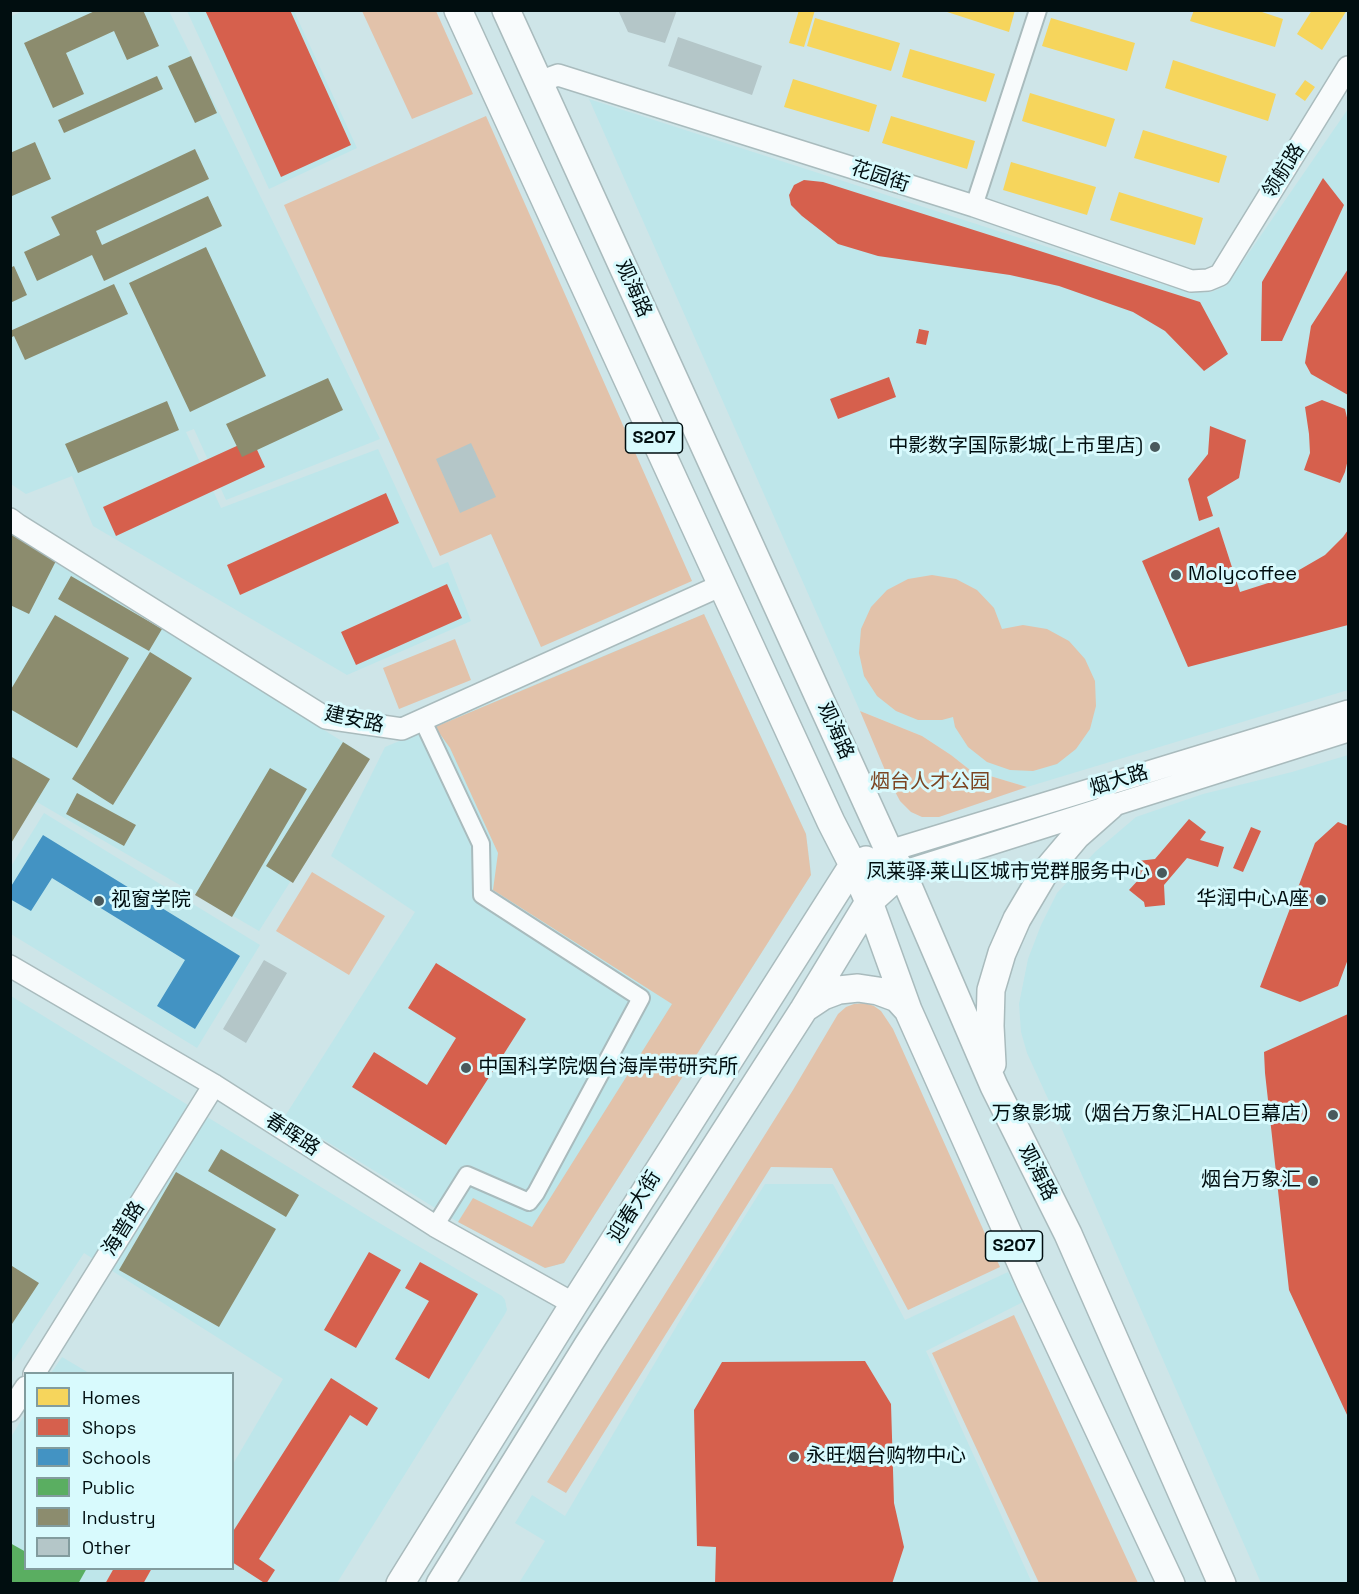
<!DOCTYPE html>
<html>
<head>
<meta charset="utf-8">
<style>
	body { margin:0 }
	#map { position:relative; width:1359px; height:1594px; overflow:hidden; background:#cee5e8; font-family:"Space Grotesk",sans-serif }
	canvas { display:block }
	.frame { position:absolute; inset:0; border:12px solid #010e10; pointer-events:none }
	.legend { position:absolute; left:24px; top:1372px; width:210px; height:198px; box-sizing:border-box; background:#d8fafd; border:2px solid #829c9e; margin:0; padding:8px 10px; list-style:none; font-size:18px; color:#010e10 }
	.legend li { display:flex; align-items:center; gap:12px; height:30px }
	.legend b { width:30px; border:2px solid #829c9e }
</style>
</head>
<body>
<div id="map">
<canvas width="1359" height="1594"></canvas>
<div class="frame"></div>
<ul class="legend">
<li><b style="height:16px;background:#f6d55c"></b>Homes</li>
<li><b style="height:16px;background:#d6604d"></b>Shops</li>
<li><b style="height:16px;background:#4393c3"></b>Schools</li>
<li><b style="height:16px;background:#5aae61"></b>Public</li>
<li><b style="height:16px;background:#8c8c6e"></b>Industry</li>
<li><b style="height:16px;background:#b4c6c8"></b>Other</li>
</ul>
</div>
<script>
const context = document.querySelector('canvas').getContext('2d');
context.lineJoin = 'round';
function fillPath(path, color) {
  context.fillStyle = color;
  context.fill(path, 'evenodd');
}
function toPath(rows) {
  const path = new Path2D();
  for (const r of rows) {
    path.moveTo(r[0], r[1]);
    for (let i = 2; i < r.length; i += 2) path.lineTo(r[i], r[i + 1]);
  }
  return path;
}
function strokePath(path, color, width, dash) {
  context.strokeStyle = color;
  context.lineWidth = width;
  context.lineCap = dash ? 'butt' : 'round';
  context.setLineDash(dash || []);
  context.stroke(path);
}
function drawText(font, color, halo, rows, align = 'center') {
  context.font = font + ' "Space Grotesk","Noto Sans SC",sans-serif';
  context.lineWidth = 6;
  context.setLineDash([]);
  context.textBaseline = 'middle';
  context.strokeStyle = halo;
  context.fillStyle = color;
  for (const [text, x, y, turn = 0] of rows) {
    context.save();
    context.translate(x, y);
    context.rotate((+turn || 0) * Math.PI / 180);
    context.textAlign = isNaN(turn) ? turn : align;
    if (halo) context.strokeText(text, 0, 0);
    context.fillText(text, 0, 0);
    context.restore();
  }
}
const built = toPath([
	[25,10,169,11,380,439,226,500,194,429,186,432,221,508,378,449,433,568,448,562,471,621,347,675,93,526,72,476,26,494,11,484,10,17],
	[187,11,294,11,357,148,269,189],
	[589,99,1190,293,1211,292,1226,286,1348,109,1348,690,1027,787,970,770,951,755,922,736,860,711],
	[11,535,369,758,259,931,37,802,11,839],
	[704,614,806,834,811,875,564,1263,545,1268,458,1222,285,1116,415,912,331,856,385,747],
	[1348,755,1348,1583,1261,1583,1060,1125,1027,1053,1021,1032,1019,1004,1028,959,1041,925,1057,893,1095,852,1136,817,1203,794,1292,772],
	[44,813,260,945,197,1048,11,934,10,868],
	[11,996,376,1221,502,1296,505,1300,507,1310,505,1314,337,1583,11,1583,11,1437,25,1414,26,1568,232,1568,233,1464,283,1379,84,1253,11,1364],
	[765,1184,833,1184,905,1320,1008,1272,1023,1302,926,1351,1032,1583,519,1583,545,1541,515,1523,532,1495,565,1516,686,1310],
	[62,1357,89,1373,51,1373]
]);
const green = toPath([
	[362,11,436,11,473,94,412,119],
	[486,116,692,581,541,647,491,534,440,556,284,205],
	[932,575,956,579,977,590,994,608,1002,629,1023,625,1047,629,1069,641,1085,659,1095,681,1096,706,1090,729,1076,749,1057,764,1033,771,1010,770,987,762,968,747,955,727,953,717,942,720,918,720,896,711,877,696,864,676,859,653,861,629,871,607,887,590,908,579],
	[704,614,806,834,811,875,564,1263,545,1268,458,1222,473,1198,532,1227,672,1004,493,890,498,853,450,748,435,727],
	[455,639,471,680,399,709,383,668],
	[860,711,922,736,951,755,970,770,1027,787,939,817,922,817,911,812,900,801,890,782],
	[312,872,385,916,349,975,276,931],
	[865,1003,874,1006,881,1011,893,1029,1000,1267,908,1310,832,1168,771,1167,566,1493,547,1482,793,1090,838,1014,846,1007,854,1004],
	[1014,1315,1138,1583,1039,1583,932,1353]
]);
const homes = toPath([
	[799,10,815,10,804,47,789,43],
	[941,10,1015,10,1009,32],
	[1194,10,1256,10,1283,19,1275,47,1190,21],
	[1312,10,1347,10,1322,50,1297,34],
	[815,18,900,43,891,71,807,46],
	[1051,18,1135,43,1127,71,1042,46],
	[910,49,995,74,986,102,902,77],
	[1173,60,1276,94,1268,121,1165,88],
	[793,79,877,105,869,132,784,107],
	[1305,80,1315,87,1305,101,1295,94],
	[1030,93,1115,119,1106,147,1022,121],
	[891,116,975,141,967,169,882,143],
	[1143,130,1227,156,1219,183,1134,158],
	[1011,162,1096,187,1087,215,1003,190],
	[1119,192,1203,218,1195,245,1110,220]
]);
const shops = toPath([
	[205,10,290,10,351,145,281,177],
	[1323,178,1344,205,1282,341,1261,341,1262,282],
	[804,180,823,182,1200,302,1228,354,1204,371,1165,331,1133,312,1059,286,1010,275,878,256,838,244,802,216,791,205,789,195,794,185],
	[1348,269,1348,395,1311,374,1305,363,1311,326],
	[919,329,929,331,926,345,916,343],
	[889,377,896,397,838,419,830,399],
	[1322,400,1345,409,1348,422,1348,459,1345,472,1340,483,1304,470,1310,453,1309,434,1305,407],
	[1210,426,1246,440,1239,478,1207,497,1213,516,1199,521,1188,479,1208,454],
	[252,439,265,467,116,536,103,507],
	[386,493,399,523,240,595,227,565],
	[1219,527,1240,592,1287,577,1325,555,1343,537,1348,530,1348,625,1188,667,1142,561],
	[447,584,462,618,356,665,341,632],
	[1189,819,1206,832,1200,840,1224,847,1218,867,1187,858,1164,885,1165,905,1145,907,1144,902,1129,890,1140,878,1138,861,1155,859],
	[1338,822,1348,826,1348,959,1338,986,1300,1002,1260,987,1315,843],
	[1251,827,1261,831,1243,872,1233,868],
	[436,963,526,1019,446,1145,352,1087,374,1052,427,1085,456,1038,408,1008],
	[1348,1014,1348,1417,1289,1290,1265,1073,1264,1052],
	[369,1252,401,1270,356,1348,324,1330],
	[420,1262,478,1294,429,1379,395,1359,429,1301,405,1288],
	[865,1361,891,1404,894,1503,904,1547,892,1584,715,1584,716,1547,697,1546,694,1410,722,1362],
	[331,1378,378,1408,367,1426,350,1415,259,1559,275,1570,266,1584,232,1562,232,1533],
	[114,1568,152,1568,143,1584,105,1584]
]);
const schools = toPath([
	[43,835,240,956,195,1029,157,1006,185,960,52,878,31,911,10,899,10,888]
]);
const public = toPath([
	[10,1543,26,1552,26,1568,87,1568,78,1584,10,1584]
]);
const industry = toPath([
	[97,10,143,10,159,46,127,60,114,31,66,53,84,94,53,108,24,43],
	[191,56,217,113,195,123,168,66],
	[157,76,163,89,64,133,58,120],
	[35,142,51,179,12,196,10,192,10,153],
	[195,149,209,179,96,231,102,245,208,196,222,226,104,281,92,255,37,281,24,252,60,235,51,217],
	[206,247,266,376,190,412,129,283],
	[14,266,27,295,10,303,10,268],
	[114,284,128,314,25,360,14,336,10,338,10,331],
	[328,378,343,410,242,457,226,424],
	[167,401,179,430,78,473,65,444],
	[10,534,58,557,29,614,10,605,10,568,12,565,10,564],
	[71,576,162,629,149,651,58,599],
	[55,615,129,658,77,748,10,709,10,691],
	[150,652,192,678,113,805,72,779],
	[343,742,370,759,293,883,266,866],
	[10,756,50,779,10,845],
	[270,768,307,789,232,917,195,895],
	[77,793,136,825,124,846,66,814],
	[221,1149,299,1195,286,1217,208,1171],
	[176,1172,276,1229,219,1327,119,1270],
	[12,1266,39,1283,10,1327,10,1268]
]);
const building = toPath([
	[618,10,677,10,665,43,628,32],
	[678,37,762,66,752,95,668,66],
	[471,443,496,497,460,513,436,459],
	[264,960,287,973,246,1043,223,1029]
]);
const minor = toPath([
	[974,206,1038,10],
	[423,721,481,844,482,895,641,998,536,1193,529,1202,467,1175,435,1226]
]);
const tertiary = toPath([
	[539,82,558,75,974,206,1191,281,1208,280,1220,275,1348,67],
	[10,519,18,525,326,718,402,729,722,585],
	[889,851,1348,711],
	[902,872,1348,731],
	[10,966,214,1085,435,1226,574,1304],
	[34,1374,214,1085],
	[10,1411,26,1387]
]);
const primary = toPath([
	[458,10,722,585,831,822,853,865,869,902,908,1010,1030,1283,1171,1584],
	[506,10,889,851,902,872,994,1086,1068,1234,1222,1584],
	[805,1008,823,996,839,990,858,988,878,991,897,998,908,1010],
	[992,1064,990,1026,991,990,1002,953,1017,919,1043,875,1076,836,1110,806],
	[400,1584,574,1304,853,865,866,860],
	[440,1584,588,1345,804,1009,869,902,902,872]
]);
const markers = [
	[1155,447,6,"#49595c"],
	[1176,575,6,"#49595c"],
	[1162,873,6,"#49595c"],
	[1321,900,6,"#49595c"],
	[99,901,6,"#49595c"],
	[466,1068,6,"#49595c"],
	[1333,1115,6,"#49595c"],
	[1313,1181,6,"#49595c"],
	[794,1457,6,"#49595c"]
];
const shields = [
	[654,438,57],
	[1014,1246,57]
];
const shieldNames = [
	["S207",654,438],
	["S207",1014,1246]
];
const streetNames = [
	["领航路",1284,171,-58],
	["花园街",880,177,18],
	["观海路",633,289,66],
	["建安路",354,720,12],
	["观海路",835,731,66],
	["烟大路",1119,781,-17],
	["春晖路",292,1135,33],
	["观海路",1037,1173,63],
	["迎春大街",635,1207,-58],
	["海普路",124,1229,-58]
];
const poiNames = [
	["中影数字国际影城(上市里店)",1143,447],
	["Molycoffee",1188,575,"left"],
	["凤莱驿·莱山区城市党群服务中心",1150,873],
	["华润中心A座",1309,900],
	["视窗学院",111,901,"left"],
	["中国科学院烟台海岸带研究所",478,1068,"left"],
	["万象影城（烟台万象汇HALO巨幕店）",1321,1115],
	["烟台万象汇",1301,1181],
	["永旺烟台购物中心",806,1457,"left"]
];
const parkNames = [
	["烟台人才公园",930,783]
];
fillPath(built, '#bee6ea');
fillPath(green, '#e2c2aa');
fillPath(homes, '#f6d55c');
fillPath(shops, '#d6604d');
fillPath(schools, '#4393c3');
fillPath(public, '#5aae61');
fillPath(industry, '#8c8c6e');
fillPath(building, '#b4c6c8');
strokePath(minor, '#a9bbbd', 20);
strokePath(tertiary, '#a9bbbd', 24);
strokePath(primary, '#a9bbbd', 30);
strokePath(minor, '#f8fbfc', 16);
strokePath(tertiary, '#f8fbfc', 21);
strokePath(primary, '#f8fbfc', 27);
for (const [x, y, r, color] of markers) {
  const dot = new Path2D();
  dot.arc(x, y, r, 0, 2 * Math.PI);
  context.fillStyle = color;
  context.fill(dot);
  strokePath(dot, '#d8fafd', 2);
}
for (const [x, y, w] of shields) {
  const box = new Path2D();
  box.roundRect(x - w / 2, y - 15, w, 30, 4.5);
  context.fillStyle = '#d8fafd';
  context.fill(box);
  strokePath(box, '#010e10', 1.5);
}
drawText('bold 18px', '#010e10', null, shieldNames);
drawText('20px', '#010e10', '#d8fafd', streetNames);
drawText('20px', '#010e10', '#d8fafd', poiNames, 'right');
drawText('20px', '#7c4522', '#d8fafd', parkNames);
</script>
</body>
</html>
